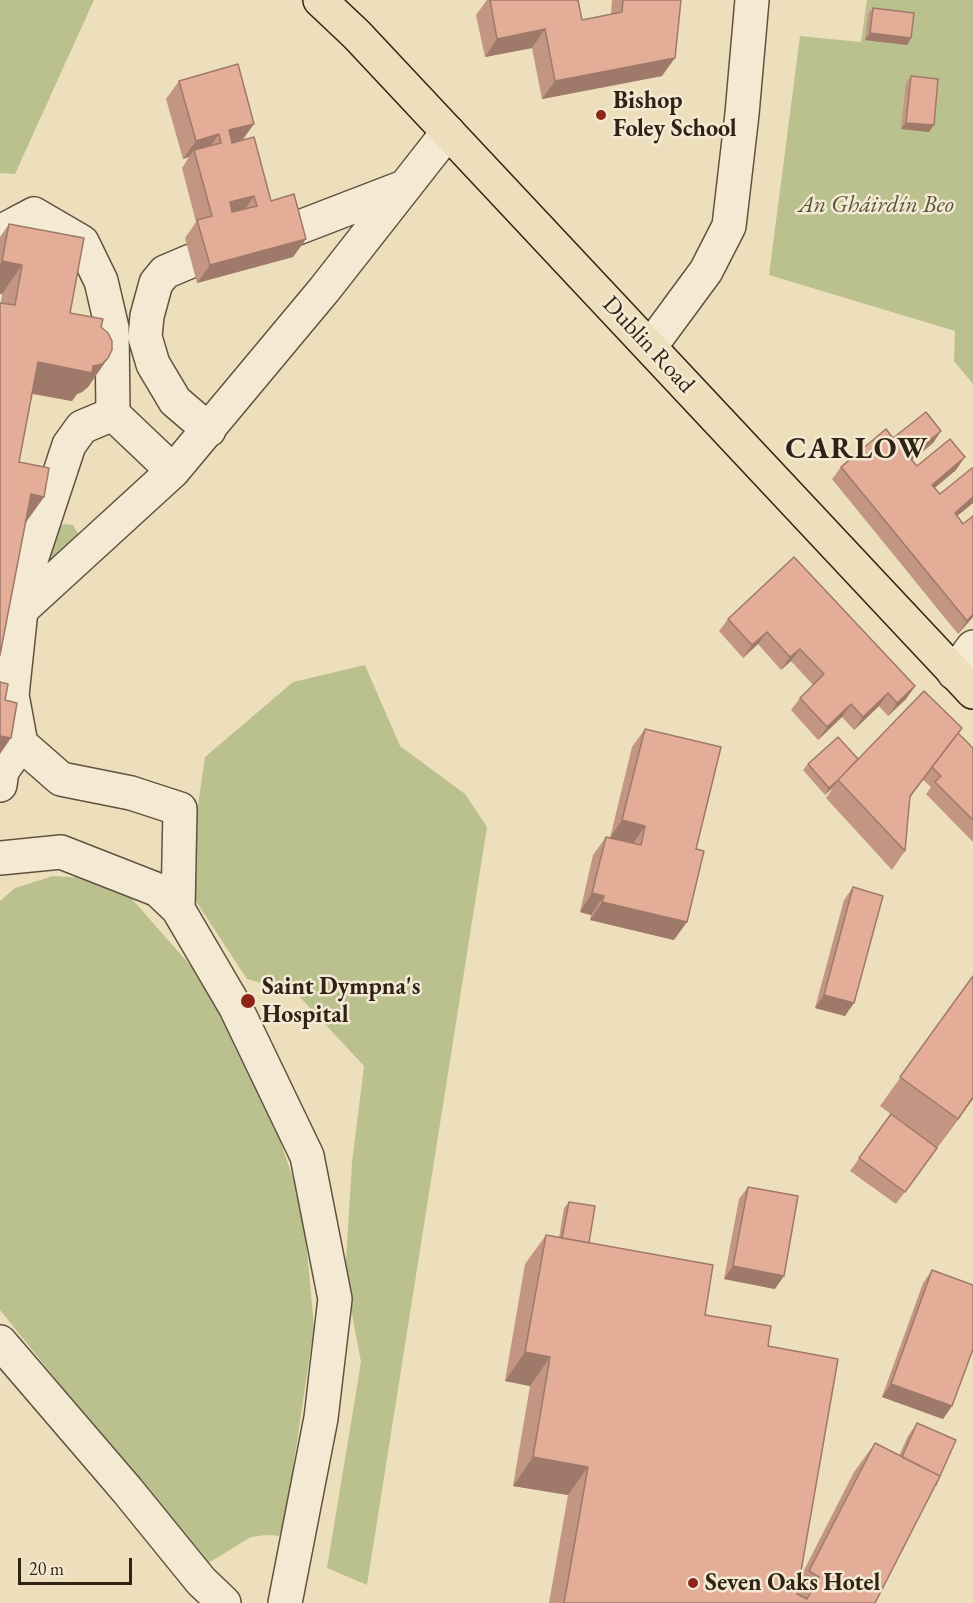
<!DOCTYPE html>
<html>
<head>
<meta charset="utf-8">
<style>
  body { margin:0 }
  #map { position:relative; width:973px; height:1603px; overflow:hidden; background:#eedfbc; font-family:"EB Garamond",serif }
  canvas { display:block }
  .scale { position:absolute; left:18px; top:1558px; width:114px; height:27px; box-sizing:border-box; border:3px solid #302315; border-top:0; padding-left:8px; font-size:18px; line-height:21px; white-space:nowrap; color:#302315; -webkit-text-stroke:4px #f4ead3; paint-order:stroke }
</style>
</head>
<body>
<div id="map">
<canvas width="973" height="1603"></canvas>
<div class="scale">20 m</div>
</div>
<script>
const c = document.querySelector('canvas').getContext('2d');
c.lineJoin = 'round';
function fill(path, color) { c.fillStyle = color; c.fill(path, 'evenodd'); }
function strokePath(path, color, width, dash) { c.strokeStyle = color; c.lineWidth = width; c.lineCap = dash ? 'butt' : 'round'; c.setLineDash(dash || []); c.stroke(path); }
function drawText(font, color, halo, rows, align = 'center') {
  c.font = font + ' "EB Garamond",serif'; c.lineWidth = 5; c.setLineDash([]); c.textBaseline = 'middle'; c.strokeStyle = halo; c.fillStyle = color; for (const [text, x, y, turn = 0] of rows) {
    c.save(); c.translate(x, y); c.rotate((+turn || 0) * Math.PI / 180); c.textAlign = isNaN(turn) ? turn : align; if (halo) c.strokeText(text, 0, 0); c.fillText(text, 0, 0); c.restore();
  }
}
fill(new Path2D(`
  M0,0H94L15,174L0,173Z
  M867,0H973V384L954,361L955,331L769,275L800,36L861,42Z
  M65,524L73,525L79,535L43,579L56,527Z
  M365,665L400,746L465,794L487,827L367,1585L327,1568L361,1362L345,1277L352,1162L364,1066L296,993L247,979L195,900L194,833L205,757L293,682Z
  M53,876L88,878L131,898L205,982L268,1106L303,1207L314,1327L283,1536L266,1535L251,1537L205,1565L0,1310V901L15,888Z`), '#bac18f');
const minor = new Path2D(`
  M0,232L34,214L82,242L101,281L112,328L113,414L173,471
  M287,232L404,187
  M191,261L165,272L156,283L147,316L145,337L153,364L175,401L209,430
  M650,347L706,271L729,226L742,114L752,0
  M113,414L82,427L69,445L32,557L21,610L12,695L21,744L61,779L131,793L180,809L178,909L236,1008L307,1156L335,1299L321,1418L285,1603
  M21,610L173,471L324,290L448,132
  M954,673L973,647
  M0,785L2,771L21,744
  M0,858L61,852L158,890L178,909
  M0,1342L127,1490L201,1581L224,1603`);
const major = new Path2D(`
  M320,0L357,35L973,692`);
strokePath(minor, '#60523f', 36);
strokePath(major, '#302315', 36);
strokePath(minor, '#f4ead3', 33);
strokePath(major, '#eedfbc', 33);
fill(new Path2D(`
  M487,0H578L582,20L611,15L612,0H681L662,76L542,99L532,48L485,57L476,15Z
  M873,8L911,38L907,45L865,40L868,14Z
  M911,76L929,132L901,129L906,83Z
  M179,81L243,140L271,201L306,239L293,257L197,283L185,238L196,222L182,168L189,157L183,159L166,99Z
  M9,224L70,313L101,327L108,358L88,387L82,392L77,394L72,401L32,394L19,462L44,497L25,523L1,303L2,294H0V237Z
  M941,431L933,443L912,460L917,466L956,470L934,488L940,494L973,469V503L957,516L973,617L958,634L832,479L841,467L893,438Z
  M794,557L915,686L906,699L888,716L879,706L854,730L842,717L818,740L791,710L800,698L813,685L791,661L781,670L758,644L743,658L719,631L728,619Z
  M645,729L674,940L590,920L591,915L580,912L593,855L606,837L610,838L632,747Z
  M958,733L973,748V842L926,794L931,787L923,780L925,777L910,798L905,851L892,870L826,798L834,786L825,795L803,770L808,764L858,759Z
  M853,887L845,1016L815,1008L844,900Z
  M973,976V1099L937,1148L880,1106Z
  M891,1114L937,1148L896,1204L850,1171Z
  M748,1187L775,1289L724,1279L739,1199Z
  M569,1202L589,1243L705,1315L768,1346L800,1578L854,1472L875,1443L899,1456L908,1436L917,1423L936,1485L875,1603H549L568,1495L513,1486L530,1386L505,1381L525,1264L546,1235L559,1238L564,1208Z
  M932,1270L952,1406L943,1419L882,1397L923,1283Z`), '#c39583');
fill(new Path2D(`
  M545,29L532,48L485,57L497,39Z
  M870,33L911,38L907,45L865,40Z
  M675,58L662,76L542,99L555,81Z
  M906,123L934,125L929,132L901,129Z
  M254,124L241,142L217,148L229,130Z
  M219,134L206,152L194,150L189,157L183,159L196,141Z
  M254,196L241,215L217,221L230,202Z
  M306,239L293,257L197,283L210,265Z
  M2,261L22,265L2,294H0V264Z
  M108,358L88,387L82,392L77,394L72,401L18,391L38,362L93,366Z
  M941,431L933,443L900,470L909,457Z
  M965,457L956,470L923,498L932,485Z
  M31,494L44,497L24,525Z
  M973,497V503L946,525L955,513Z
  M973,614V617L958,634L967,621Z
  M767,632L758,644L743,658L752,645Z
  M800,649L791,661L781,670L790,657Z
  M915,686L906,699L888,716L897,703Z
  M888,693L879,706L854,730L863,717Z
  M851,704L842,717L818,740L827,727Z
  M962,728L925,777L897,814L910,796Z
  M0,736L11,738L0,754Z
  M859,761L838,780L834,786L825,795L829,788Z
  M622,820L645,826L633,844L609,839Z
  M592,893L604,896L591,915L580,912Z
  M602,902L687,922L674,940L590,920Z
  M824,995L854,1003L845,1016L815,1008Z
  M973,1097V1099L937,1148Z
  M733,1266L784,1276L775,1289L724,1279Z
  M525,1352L550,1357L530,1386L505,1381Z
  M891,1384L952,1406L943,1419L882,1397Z
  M533,1457L588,1467L568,1495L513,1486Z`), '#9f796a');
const building = new Path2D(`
  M490,0H578L582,20L622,12L623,0H681L675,58L555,81L545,29L497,39Z
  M873,8L914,13L911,38L870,33Z
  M238,64L254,124L229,130L232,143L254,137L271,201L294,194L306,239L210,265L197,220L212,216L194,150L221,143L219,134L196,141L179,81ZM254,196L257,206L232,212L230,202Z
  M911,76L938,79L934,125L906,123Z
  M9,224L84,238L70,313L103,319L101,327L108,333L112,341V350L108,358L102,364L93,366L92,373L38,362L19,462L49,468L44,497L31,494L0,655V303L15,305L22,265L2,261Z
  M926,412L941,431L909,457L917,466L950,439L965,457L932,485L940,494L972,468L973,469V497L955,513L963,524L973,516V614L967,621L841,467L886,429L893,438Z
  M794,557L915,686L897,703L888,693L863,717L851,704L827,727L800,698L824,674L800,649L790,657L767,632L752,645L728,619Z
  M0,682L8,684L5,700L17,703L11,738L0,736Z
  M924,691L962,728L910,796L905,851L838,780Z
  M645,729L721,747L696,849L704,851L687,922L602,902L604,896L592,893L606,837L641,845L645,826L622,820Z
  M958,733L973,748V820L935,782L941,776L932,767Z
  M838,737L858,759L839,779L829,788L808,764Z
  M853,887L883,896L854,1003L824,995Z
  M973,976V1097L958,1119L900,1077Z
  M891,1114L937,1148L905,1192L859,1158Z
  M748,1187L798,1196L784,1276L733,1266Z
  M569,1202L595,1206L589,1243L562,1238Z
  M546,1235L713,1265L705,1315L771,1326L768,1346L838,1359L797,1594L807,1599L819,1577L809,1571L875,1443L940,1476L875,1603H564L588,1467L533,1457L550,1357L525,1352Z
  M932,1270L973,1285V1349L952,1406L891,1384Z
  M917,1423L956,1440L936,1485L940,1476L902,1457Z`);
fill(building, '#e3ad98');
strokePath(building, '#9f796a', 1.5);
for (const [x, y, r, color] of [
  [601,115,6,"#8f2418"],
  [248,1001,8,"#8f2418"],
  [693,1583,6,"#8f2418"]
]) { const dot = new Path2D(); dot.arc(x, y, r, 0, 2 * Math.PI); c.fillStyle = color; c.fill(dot); strokePath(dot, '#f4ead3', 2); }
drawText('bold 24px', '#302315', '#f4ead3', [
  ["Bishop",613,101],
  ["Foley School",613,129],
  ["Saint Dympna's",262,987],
  ["Hospital",262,1015],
  ["Seven Oaks Hotel",705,1583]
], 'left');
drawText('italic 24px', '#59523a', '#f4ead3', [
  ["An Gháirdín Beo",876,205]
]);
drawText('24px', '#302315', '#f4ead3', [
  ["Dublin Road",648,345,47]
]);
c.letterSpacing = '1.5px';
drawText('bold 30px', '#302315', '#f4ead3', [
  ["CARLOW",857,450]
]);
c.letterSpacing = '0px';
</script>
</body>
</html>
